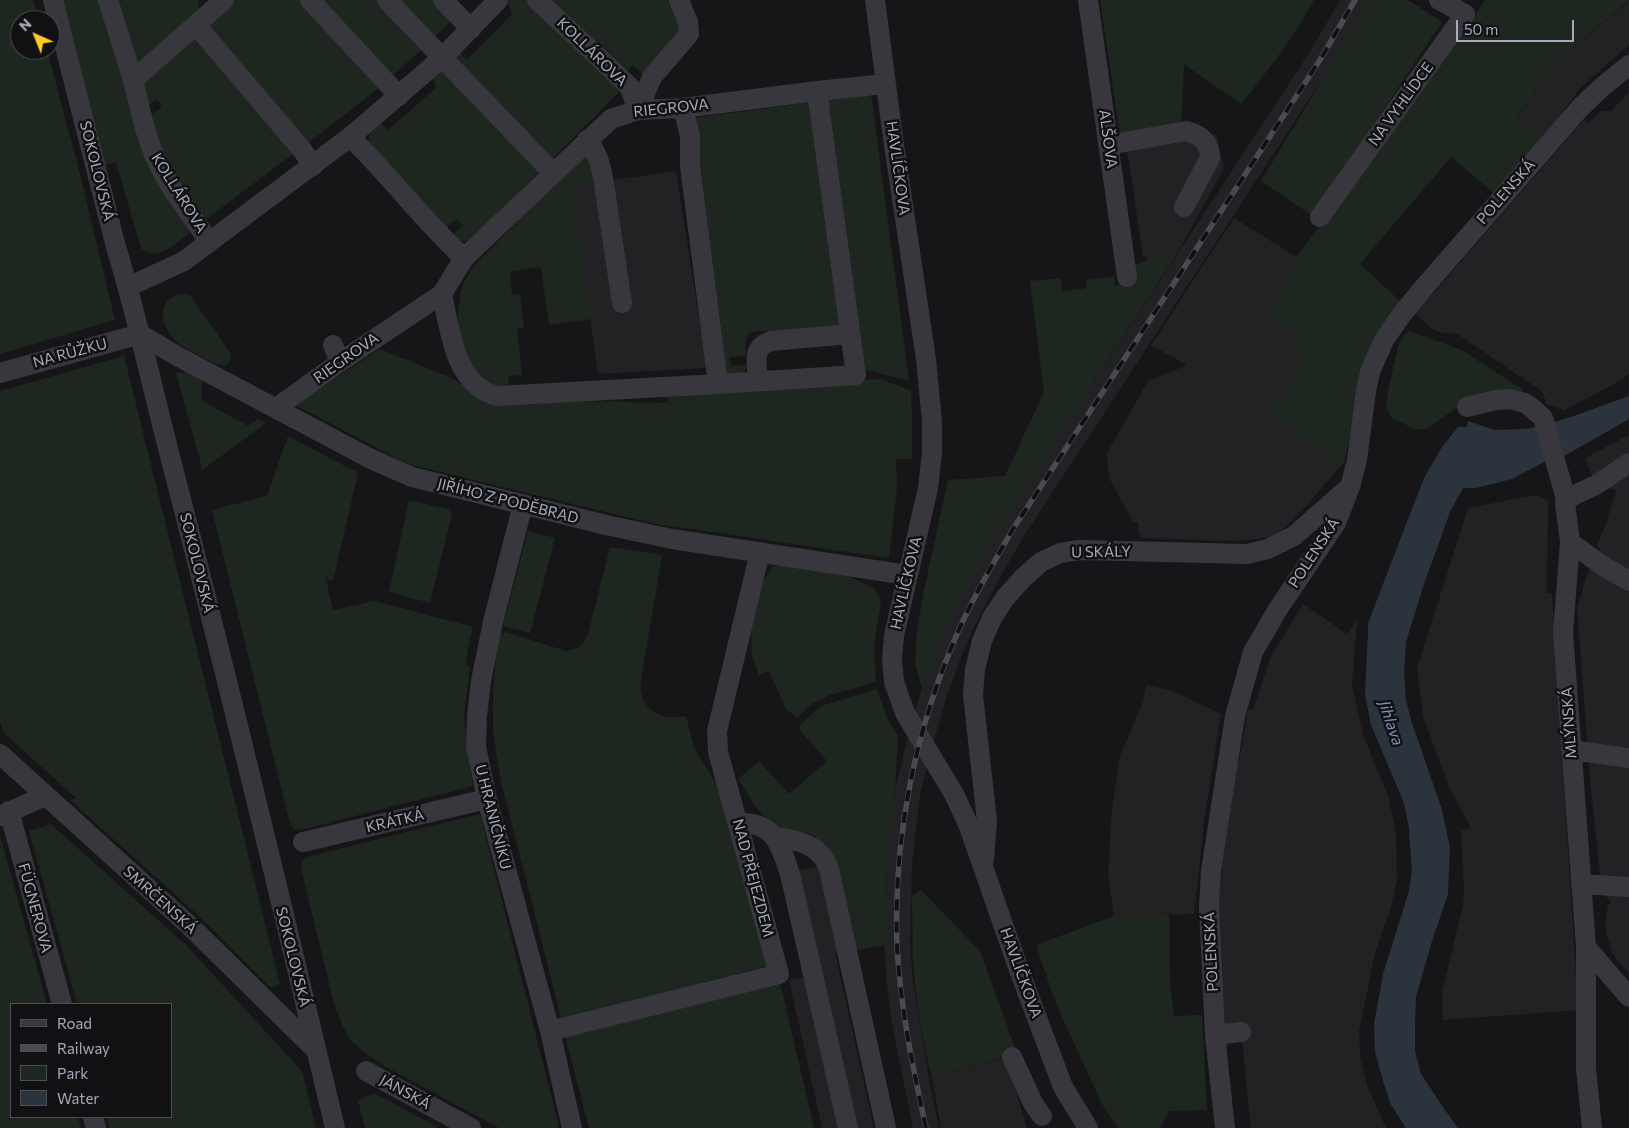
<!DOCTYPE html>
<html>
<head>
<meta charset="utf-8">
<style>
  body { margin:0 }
  #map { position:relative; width:1629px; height:1128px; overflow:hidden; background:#161618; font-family:Commissioner,sans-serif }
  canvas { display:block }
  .legend { position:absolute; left:10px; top:1003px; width:162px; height:115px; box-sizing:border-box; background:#111113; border:1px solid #4d4f55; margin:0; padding:6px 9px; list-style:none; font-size:15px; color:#a7abb9 }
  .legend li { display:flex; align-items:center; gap:10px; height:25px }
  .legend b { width:25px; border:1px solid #4d4f55 }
  .north { position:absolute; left:10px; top:10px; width:50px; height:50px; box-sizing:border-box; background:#111113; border:1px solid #4d4f55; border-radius:50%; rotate:316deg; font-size:14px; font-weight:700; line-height:20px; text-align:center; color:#a7abb9 }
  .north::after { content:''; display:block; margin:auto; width:18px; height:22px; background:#ffcb27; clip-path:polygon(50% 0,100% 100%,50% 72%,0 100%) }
  .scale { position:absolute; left:1456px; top:20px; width:118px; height:22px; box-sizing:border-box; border:2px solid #a7abb9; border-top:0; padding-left:6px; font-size:15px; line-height:18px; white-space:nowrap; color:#a7abb9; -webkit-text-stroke:4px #111113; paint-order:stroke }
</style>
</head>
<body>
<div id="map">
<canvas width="1629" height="1128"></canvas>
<ul class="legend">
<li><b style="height:6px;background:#37373d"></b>Road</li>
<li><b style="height:6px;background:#494b53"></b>Railway</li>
<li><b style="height:14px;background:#1d271f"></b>Park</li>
<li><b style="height:14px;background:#2b333d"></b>Water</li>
</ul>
<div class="north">N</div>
<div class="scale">50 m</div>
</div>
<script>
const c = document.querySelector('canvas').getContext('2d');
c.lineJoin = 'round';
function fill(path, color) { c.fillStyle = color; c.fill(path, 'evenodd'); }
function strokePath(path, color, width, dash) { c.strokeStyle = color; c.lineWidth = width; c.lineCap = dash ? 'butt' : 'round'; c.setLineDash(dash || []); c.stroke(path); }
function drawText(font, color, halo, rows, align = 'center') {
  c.font = font + ' Commissioner,sans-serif'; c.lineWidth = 5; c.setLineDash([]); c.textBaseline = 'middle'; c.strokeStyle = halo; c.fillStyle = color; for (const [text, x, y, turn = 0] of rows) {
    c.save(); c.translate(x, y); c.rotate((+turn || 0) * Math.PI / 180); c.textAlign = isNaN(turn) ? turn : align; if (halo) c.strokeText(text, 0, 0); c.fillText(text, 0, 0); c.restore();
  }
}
fill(new Path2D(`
  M1340,0H1369L1357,24L1331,66L1024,536L999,579L973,629L960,660L947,696L930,754L920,795L912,864L910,944L913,983L929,1079L939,1128H913L892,1024L887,985L884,945L886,862L895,791L905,748L922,688L936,650L950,618L976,567L1002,522L1309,53Z
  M1629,1V45L1581,87L1544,138L1516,120L1550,67Z
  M1629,92V374L1612,385L1563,411L1560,408L1547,405L1543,393L1539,389L1454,332L1452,334L1435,331L1415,314L1584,120L1588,123L1601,111H1611Z
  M1216,134L1224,168L1178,252L1143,257L1127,148Z
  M676,171L707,368L598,374L572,186Z
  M1234,218L1296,257L1294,274L1270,313L1295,329L1301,365L1270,414L1289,427L1339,467L1310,502L1276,537L1233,541L1142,538L1138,531V522H1133L1109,478L1107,453L1148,381L1187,365L1151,345Z
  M1629,435V574L1608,562L1597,545L1606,524L1616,490L1595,483L1585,458Z
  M1536,495L1548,500L1547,593H1552L1578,1010L1443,1020L1442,992L1463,905L1464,891L1461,830L1471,828L1449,787L1423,716L1417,668L1468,508Z
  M1590,565L1629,586V973L1617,960L1612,952L1606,932L1605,921L1608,906L1611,901L1602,893L1590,780L1577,608Z
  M1303,604L1347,634L1357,620L1352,684L1363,735L1388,796L1396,831L1397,880L1391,907L1375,953L1359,1031L1360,1057L1367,1085L1386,1128H1251L1242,1040H1234L1229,1044L1226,1051L1218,920L1222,867L1236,770L1242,747L1248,709L1253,710L1271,656Z
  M1146,685L1173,691L1221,714L1204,822L1194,914L1114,916L1108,873L1112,809L1120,756L1143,702Z
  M816,867L874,1128H822L789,980L805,977L785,874Z
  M1006,1057L1027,1128H941L932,1078Z`), '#222225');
fill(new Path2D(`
  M0,0H33L39,20H20V50H47L77,162L115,320L0,354Z
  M59,0H104L190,232C177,242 157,264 141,248L116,162L105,165Z
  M112,0H199L198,10L136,64Z
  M232,0H305L385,83L303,147L208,25Z
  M316,0H379L424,47L390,78Z
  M395,0H437L455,18L432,39Z
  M508,0H532L624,87L548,163L469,82L455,55L458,52L467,60L512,14L507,1Z
  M543,0H676L684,26L644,75L633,65L623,76Z
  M1100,0H1314C1294,37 1268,71 1241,104L1184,64L1181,128L1120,135Z
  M1367,0H1408L1442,22L1313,216L1261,181L1356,24Z
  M1485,0H1629L1550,67L1516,119L1544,138L1495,194L1451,157L1360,264L1400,301L1384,325L1351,433L1344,463L1339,467L1289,427L1270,414L1301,365L1295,329L1270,313L1294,274L1296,257L1361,174L1433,76Z
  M196,37L297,151L208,218L203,216L168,168L148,113L151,112L153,114L162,107L157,99L147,106L143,94L144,82Z
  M441,69L542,169L474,238C465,243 458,243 450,236L463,226L457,219L444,229L368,143C369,133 373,127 380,122L388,130L436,88L433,76Z
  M867,94L871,96L872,101L909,381L861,368L824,100Z
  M812,102L840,325L836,327L752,332C743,337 746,347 746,356L730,357L731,366L747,365L746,370L740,375L725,373L687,119Z
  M597,154L604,182L572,186L591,319L549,325L541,267L510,272L512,295L520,294L524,328L517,329L522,375L508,376L510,389L489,385L467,362L458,329V312L462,286L472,268L583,155Z
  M1178,252L1002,522C970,576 944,629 922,688L915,663L917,631L924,590L948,480L1005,476L1044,392L1030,281L1061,278L1062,292L1087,288L1086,280L1114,276L1115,286L1133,280L1132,265L1147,261V256Z
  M181,294L190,295L231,354V360L227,365C217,367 210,361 201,356C192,352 182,347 175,340C160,325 156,300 181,294Z
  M1408,331L1460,349L1525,391L1484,395L1468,400L1426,429H1415L1392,418L1386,407L1388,391L1399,342Z
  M380,349L452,378L471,391L582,401L668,403L666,393L880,379L911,390L912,419V459H896L897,487L889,558L651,523L416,466L400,460L295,405Z
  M124,356L280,984L271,988L199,916L70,800L76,798L4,733L0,721V391Z
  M185,372L202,379L201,400L248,426L258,419L266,423L201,471V464L176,373Z
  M288,436L358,473L333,581L328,580L325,574L333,610L375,601L473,627L468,649L466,666H470L464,716L467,750L473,786L300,830L294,829L290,824L212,510L267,496Z
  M409,500L448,509L452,514L430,603L389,592Z
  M528,531L555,538L530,633L503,626Z
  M610,547L662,555L641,680C637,708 660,722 686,716L694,748L723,795L767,966L561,1018L501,781L493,733V692L496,656L500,634L506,632L566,651C577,650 584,645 588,634Z
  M783,561L847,575L875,589L881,602L874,645L876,682L827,696L810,705L797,718L786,709L769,671L759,675L752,655L751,625L763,582L772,568Z
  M877,689L887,718L898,736L895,791L886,862L884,945L835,954L816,867L835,861C828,846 817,835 801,831C795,829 787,832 782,829C761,820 750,797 738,779L759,761L789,794L827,761L799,729L800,725L821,706Z
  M480,814L559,1127L557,1128H499L386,1067L367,1054L350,1040L342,1024L334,1004L301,868L302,861L307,857Z
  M51,824L187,946L302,1071L316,1128H110L107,1117H171V1004H77L29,831Z
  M0,835L47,1004H11V1117H78L81,1128H0Z
  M921,890L980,951L1017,1053L932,1078L922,1034L918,1008L913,964L912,896Z
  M1169,915L1170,983L1174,1016L1202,1015L1207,1110L1169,1111L1160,1128H1118L1102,1104L1056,1004L1036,945L1114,916Z
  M780,982L814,1128H589L565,1036Z
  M374,1093L439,1128H365L358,1100Z`), '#1d271f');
fill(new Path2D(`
  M1629,396V419L1566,455L1548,460L1512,479L1476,488H1463L1450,512L1423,587L1406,642L1404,672L1406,700L1411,720L1442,810L1450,848L1448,894L1432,941L1416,997L1415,1024V1051L1421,1074L1445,1110L1458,1128H1406L1390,1103L1383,1081L1375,1052L1374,1024L1383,974L1409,891L1412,870L1410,847L1409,828L1404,803L1371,725L1365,695L1368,633V624L1378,597L1424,478L1442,447L1458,427H1467L1468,421L1495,430L1526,429L1548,424L1568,418Z`), '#2b333d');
strokePath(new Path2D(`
  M53,0L116,247C138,319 153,392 172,464C229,684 282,906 335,1128
  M108,0L133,80
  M310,0L399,96
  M387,0L553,173
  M443,0L471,29
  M537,0L629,86L638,110
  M875,0L893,138L926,359L932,421V453L928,488L894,636L892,659L894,682L905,713L954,794L968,824L1019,970L1063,1087L1088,1128
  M1088,0L1127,277
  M196,25L303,151L313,166
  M683,108L690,136V166L718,384
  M638,110L652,77L689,34L688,22L679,0
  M350,137C390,175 423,221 464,258
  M587,140C597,152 600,162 603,177L622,303
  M1108,145L1186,131C1201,135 1210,143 1210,158L1184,207
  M1320,217L1465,14L1439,0
  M209,242C192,215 170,190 157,161C145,136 140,107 133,80L224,0
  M128,287L184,261L350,137L442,58L498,0
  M442,294C450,329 454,385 497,396L718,384L856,375L817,91
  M333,345L340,362
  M0,373L140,334L177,356L369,458L412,477L606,525L672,539L907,575
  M758,381C757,364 751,347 771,341L850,334
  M1467,407L1496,400L1510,399L1525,403L1532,408L1543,418L1566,499L1565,503L1570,542L1563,632L1586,947V1068L1592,1128
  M276,408L340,362L442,294L464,258L611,119L638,110L683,108L817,91L885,84
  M1566,499L1596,485L1629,463
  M523,504L493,622L481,681L477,716L476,747L487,799L550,1031L572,1128
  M1570,542L1603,566L1629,581
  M1571,750L1629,758
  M0,754L192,928L316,1050
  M9,811L62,1004
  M0,816L45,796
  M739,823C775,822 780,845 790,874L848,1128
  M774,837C791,839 810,842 821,855C825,859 827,864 829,869L886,1128
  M303,842L487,799
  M984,859L987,821L973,695L975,669L982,641L992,618L1005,598L1023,578L1041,562L1060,553L1079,550L1247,554L1268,549L1294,536L1346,490
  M1581,884L1629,887
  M1586,947L1629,997
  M550,1031L779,974L718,752L717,731L760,552
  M1215,1035L1241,1032
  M1012,1057L1033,1103L1042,1116
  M366,1071L471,1128
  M93,1117L96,1128
  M1225,1128L1215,1035L1209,907L1211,871L1235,716L1253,652L1278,609L1336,523L1350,487L1357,460L1366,391L1370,372L1384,340L1402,314L1426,285L1580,108L1602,87L1629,65`), '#37373d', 20);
const rail = new Path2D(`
  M926,1128C913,1068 900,1007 897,945C893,835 916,725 961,625C976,592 995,560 1013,529L1320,60L1355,0`);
strokePath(rail, '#494b53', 5.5);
strokePath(rail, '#111113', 4, [11]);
drawText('15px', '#a7abb9', '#111113', [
  ["KOLLÁROVA",592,52,44],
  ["NA VYHLÍDCE",1401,104,-54],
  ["RIEGROVA",671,108,-6],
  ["ALŠOVA",1108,139,82],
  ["HAVLÍČKOVA",898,168,82],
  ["SOKOLOVSKÁ",97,171,76],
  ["POLENSKÁ",1506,192,-49],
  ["KOLLÁROVA",179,193,58],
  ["NA RŮŽKU",70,353,-15],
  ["RIEGROVA",346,358,-35],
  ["JIŘÍHO Z PODĚBRAD",508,501,14],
  ["U SKÁLY",1101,552,-1],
  ["POLENSKÁ",1314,553,-57],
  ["SOKOLOVSKÁ",197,563,76],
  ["HAVLÍČKOVA",906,583,-77],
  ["MLÝNSKÁ",1569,723,-94],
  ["U HRANIČNÍKU",493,817,76],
  ["KRÁTKÁ",395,821,-13],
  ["NAD PŘEJEZDEM",753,878,75],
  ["SMRČENSKÁ",160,900,42],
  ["FÜGNEROVA",35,908,75],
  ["POLENSKÁ",1211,952,-93],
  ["SOKOLOVSKÁ",293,957,76],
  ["HAVLÍČKOVA",1021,973,70],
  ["JÁNSKÁ",405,1092,29]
]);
drawText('italic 16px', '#7b95b7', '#111113', [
  ["Jihlava",1391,723,71]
]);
</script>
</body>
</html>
